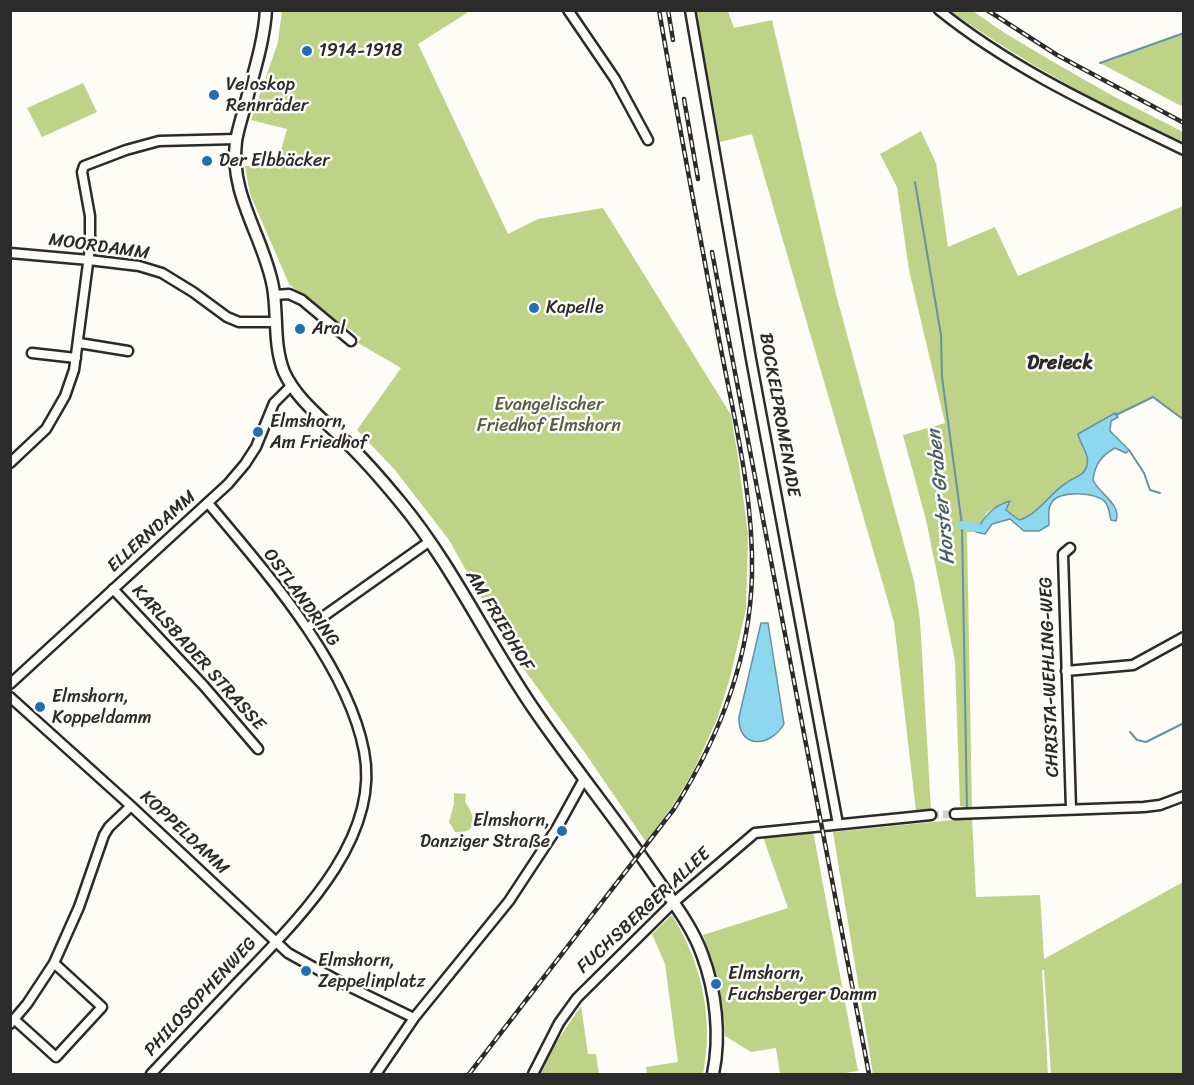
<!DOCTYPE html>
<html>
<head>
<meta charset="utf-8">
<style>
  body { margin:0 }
  #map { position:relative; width:1194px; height:1085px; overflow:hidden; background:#fdfcf7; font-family:Sriracha,sans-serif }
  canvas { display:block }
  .frame { position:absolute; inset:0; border:12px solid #2b2b2b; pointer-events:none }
</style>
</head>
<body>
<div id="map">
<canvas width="1194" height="1085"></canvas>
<div class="frame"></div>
</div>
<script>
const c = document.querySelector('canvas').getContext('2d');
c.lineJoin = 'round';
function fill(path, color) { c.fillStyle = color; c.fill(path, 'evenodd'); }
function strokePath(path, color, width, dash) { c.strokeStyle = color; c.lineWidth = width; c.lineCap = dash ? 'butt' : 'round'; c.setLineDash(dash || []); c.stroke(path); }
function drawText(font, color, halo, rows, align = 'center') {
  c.font = font + ' Sriracha,sans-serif'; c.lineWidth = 5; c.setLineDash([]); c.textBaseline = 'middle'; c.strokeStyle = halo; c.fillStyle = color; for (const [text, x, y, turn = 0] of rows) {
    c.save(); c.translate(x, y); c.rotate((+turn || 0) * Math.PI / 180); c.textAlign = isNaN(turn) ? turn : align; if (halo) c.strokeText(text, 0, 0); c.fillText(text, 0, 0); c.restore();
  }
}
fill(new Path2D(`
  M282,11H470L418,44L508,234L538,219L603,208L731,415L738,457L748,535L746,609L730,678L717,719L693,772L672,807L646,842L585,753L515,657L449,540L395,470L357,430L401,368L358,343L361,338L350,329H342L289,284L250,194L245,166L276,168L287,129L251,120L278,42Z
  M696,11H728L734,28L772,20L836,294L914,581L920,620L931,810L916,811L894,622L752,134L720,142Z
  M950,11H973L1003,32L1055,63L1113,96L1183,132V144C1102,105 1024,63 950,11Z
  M1183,33V107L1100,63Z
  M83,83L97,112L42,137L27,108Z
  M921,131L936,163L948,247L995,227L1018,276L1183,206V420L1153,397L1116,415L1115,413L1078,434C1080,443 1089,456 1087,465C1085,476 1074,477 1066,483C1050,494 1039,515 1019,520L1005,510L996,507L987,512L976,532H967L972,809L960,806L955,661L926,520L903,435L945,423L909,270L897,187L880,154Z
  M454,793L466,794L465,802C476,816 478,835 455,832L449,822L454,804Z
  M972,818L976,897L1040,895L1044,959L1183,882V1074H1051L1044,970H1042L1048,1074H873L833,832Z
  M813,831L858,1071L839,1074H780L776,1048L751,1052L725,1036C724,1000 716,969 703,935L788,908L762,834Z
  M672,915C702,964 714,1018 703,1074H647L646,1067L678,1062L665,964L652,934Z
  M581,1006L588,1054H596L599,1074H540L549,1053Z`), '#bfd388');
const water = new Path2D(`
  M1115,413L1118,417L1111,421L1110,431L1129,450L1126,453L1115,448C1101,456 1095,464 1093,480C1099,494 1122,504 1116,521L1111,520C1109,514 1110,508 1105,502C1097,492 1060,490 1052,502C1047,509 1049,517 1049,525L1039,531H1024L1010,519L992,524L985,534L976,532C984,517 992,506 1010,501L1006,510L1019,520C1038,515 1050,493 1066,483C1074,477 1085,476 1087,465C1090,455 1080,444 1078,434Z
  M761,623H768L784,724C771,747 738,750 739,717Z`);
fill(water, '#8dd7ef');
strokePath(water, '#6692a1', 1.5);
strokePath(new Path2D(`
  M1100,63L1184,33
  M915,182L941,335L942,377L962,525L967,811
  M1116,415L1153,397L1184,420
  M1129,450L1144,473L1150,490L1160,493
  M1130,732L1137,740L1146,742L1184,723`), '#6692a1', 2);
strokePath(new Path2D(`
  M962,525L978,528`), '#8dd7ef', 8);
strokePath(new Path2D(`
  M931,815L955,814`), '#d3d2ce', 8, [8, 4]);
const minor = new Path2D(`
  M568,10L615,79L648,140
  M690,10L751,359L838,824
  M939,10C1012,69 1100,109 1184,150
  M10,253L89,260L139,266L162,273L193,292L227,317L239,322H276
  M274,295L289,294L302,300L351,341
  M79,343L128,351
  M32,353L76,358
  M10,463L46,429L65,396L74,370L90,248V216L82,172L84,166L126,150L159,141L236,139
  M1070,548L1063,554L1071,809
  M113,589L204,686L258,749
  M307,628L430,541
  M1066,671L1133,665L1184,637
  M10,684L228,484L245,464L256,447L274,403L291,386
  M10,697L131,806L288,953L342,983L414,1018
  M955,814L1144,807L1160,805L1184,796
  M15,1020L56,1057L102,1007L54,963
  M10,1024L27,1004L54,963L79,907L104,835L109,827L131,806
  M151,1074C180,1043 209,1013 238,982C294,923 382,841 364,751C347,663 265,571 208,503
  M376,1074L414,1018L509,901L557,828L584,779
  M533,1074L559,1023L577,998L673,903L755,833L931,815`);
const tertiary = new Path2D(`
  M266,10C264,42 253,75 245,106C242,117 238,129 236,141C229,195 264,237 273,287C278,316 273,344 284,372C296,399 323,419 344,440C364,459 383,481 401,503C453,566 487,641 533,708C572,765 616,819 655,876C672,901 692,926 702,954C716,991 721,1036 713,1074`);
strokePath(minor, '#2b2b2b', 13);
strokePath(tertiary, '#2b2b2b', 15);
strokePath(minor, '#fdfcf7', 8);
strokePath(tertiary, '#fdfcf7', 10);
const rail = new Path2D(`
  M668,10L673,40
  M987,10L1057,55L1184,123
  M684,99L698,179
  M712,252L869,1074
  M469,1074L674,809C719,738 750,660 752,575C754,491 731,406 716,323C697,219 677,115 659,10`);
strokePath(rail, '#2b2b2b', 4.5);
strokePath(rail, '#fdfcf7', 2, [7]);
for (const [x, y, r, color] of [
  [307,51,6,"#1f6fb2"],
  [214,95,6,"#1f6fb2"],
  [207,161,6,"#1f6fb2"],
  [534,308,6,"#1f6fb2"],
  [300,329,6,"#1f6fb2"],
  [258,432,6,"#1f6fb2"],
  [40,707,6,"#1f6fb2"],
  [562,831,6,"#1f6fb2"],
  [306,971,6,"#1f6fb2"],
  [716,984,6,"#1f6fb2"]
]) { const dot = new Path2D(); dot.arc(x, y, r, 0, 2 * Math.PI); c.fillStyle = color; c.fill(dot); strokePath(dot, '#fdfcf7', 2); }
drawText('18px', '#2b2b2b', '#fdfcf7', [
  ["1914-1918",319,51],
  ["Veloskop",226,85],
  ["Rennräder",226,106],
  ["Der Elbbäcker",219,161],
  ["Kapelle",546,308],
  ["Aral",312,329],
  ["Elmshorn,",270,422],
  ["Am Friedhof",270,443],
  ["Elmshorn,",52,697],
  ["Koppeldamm",52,718],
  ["Elmshorn,",550,821,"right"],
  ["Danziger Straße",550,842,"right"],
  ["Elmshorn,",318,961],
  ["Zeppelinplatz",318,982],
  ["Elmshorn,",728,974],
  ["Fuchsberger Damm",728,995]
], 'left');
drawText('18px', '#2b2b2b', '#fdfcf7', [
  ["MOORDAMM",99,247,8],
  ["BOCKELPROMENADE",779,415,80],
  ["ELLERNDAMM",152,532,-42],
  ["OSTLANDRING",301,598,54],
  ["AM FRIEDHOF",499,621,59],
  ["KARLSBADER STRASSE",198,658,48],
  ["CHRISTA-WEHLING-WEG",1050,677,-92],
  ["KOPPELDAMM",184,833,43],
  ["FUCHSBERGER ALLEE",644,911,-43],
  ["PHILOSOPHENWEG",201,997,-47]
]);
drawText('18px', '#575d47', '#fdfcf7', [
  ["Evangelischer",549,405],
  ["Friedhof Elmshorn",549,426]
]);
drawText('bold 20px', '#2b2b2b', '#fdfcf7', [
  ["Dreieck",1060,364]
]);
drawText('italic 20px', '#485f66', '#fdfcf7', [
  ["Horster Graben",942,497,-96]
]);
</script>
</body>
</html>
